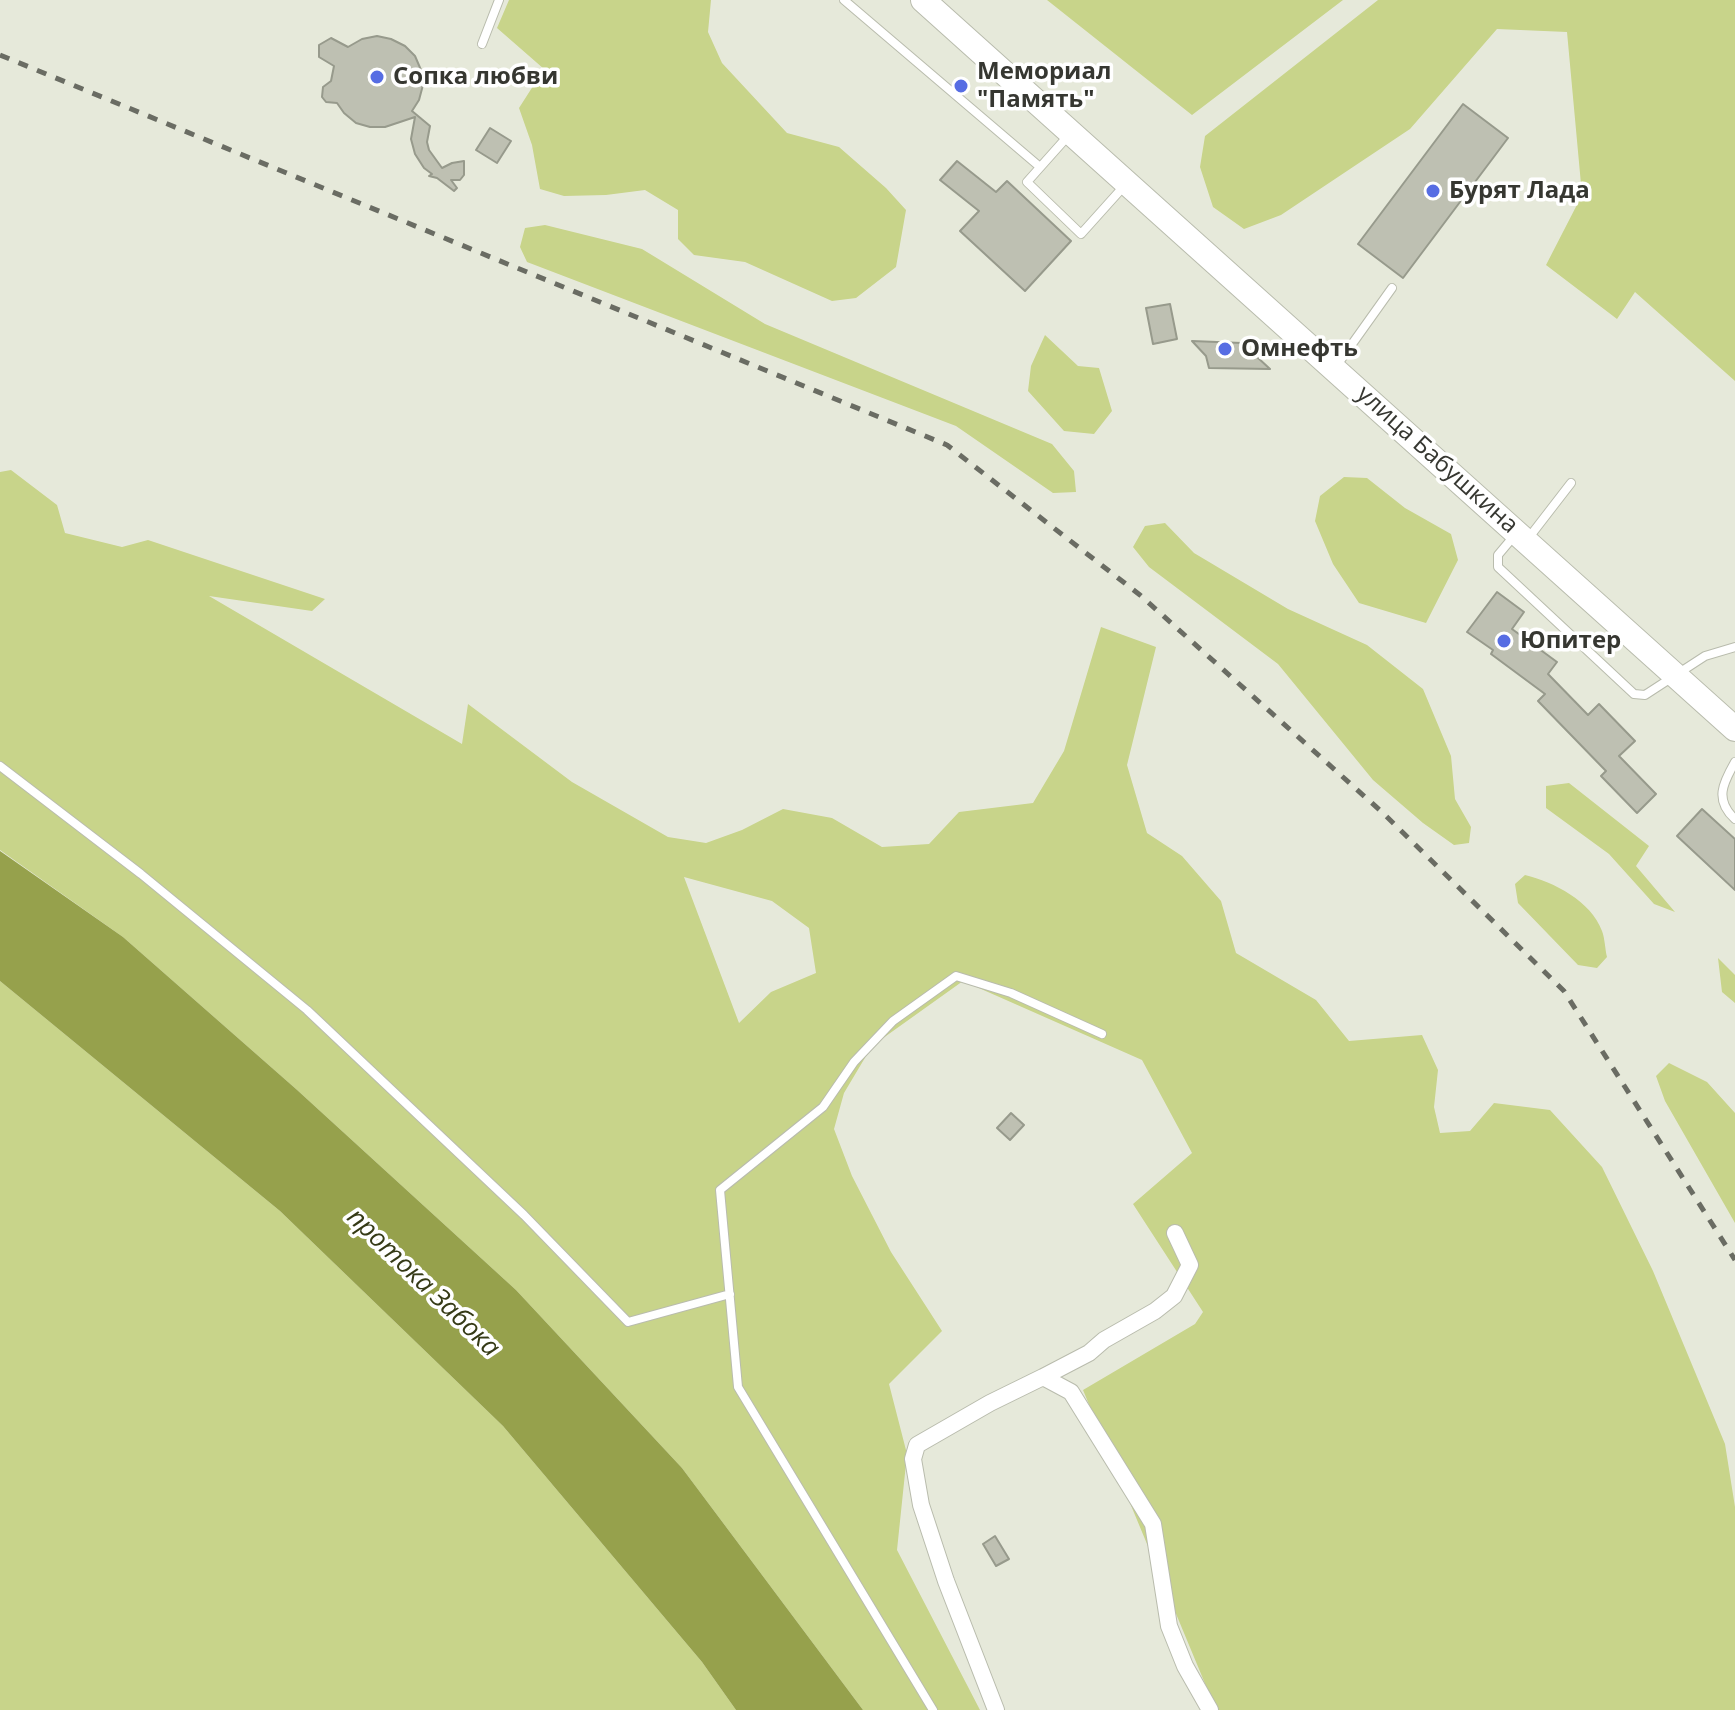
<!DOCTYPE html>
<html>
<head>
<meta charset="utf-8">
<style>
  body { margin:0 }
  canvas { display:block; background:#e6e9da }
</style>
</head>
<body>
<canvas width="1735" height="1710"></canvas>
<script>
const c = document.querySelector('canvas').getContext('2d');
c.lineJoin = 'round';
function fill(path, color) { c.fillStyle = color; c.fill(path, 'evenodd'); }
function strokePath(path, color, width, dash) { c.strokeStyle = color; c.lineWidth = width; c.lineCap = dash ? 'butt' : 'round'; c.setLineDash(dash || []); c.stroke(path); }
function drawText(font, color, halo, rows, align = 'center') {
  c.font = font + ' "Open Sans",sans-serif'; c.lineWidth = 7; c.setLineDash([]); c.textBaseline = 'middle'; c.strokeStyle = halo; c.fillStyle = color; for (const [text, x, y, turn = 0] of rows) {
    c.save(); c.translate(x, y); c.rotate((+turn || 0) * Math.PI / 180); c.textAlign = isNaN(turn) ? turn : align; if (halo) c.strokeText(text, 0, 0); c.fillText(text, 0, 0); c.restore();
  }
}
fill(new Path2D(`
  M509,0H711L708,32L722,63L787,133L839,147L886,188L906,210L896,267L856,298L832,301L745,262L694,255L678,239V210L645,190L606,195L564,196L540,189L532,145L519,108L544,69L497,28Z
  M1047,0H1343L1192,115Z
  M1378,0H1735V381L1635,292L1617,319L1546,265L1582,195L1567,32L1497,29L1410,129L1281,215L1244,229L1213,207L1200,167L1205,136Z
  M545,225L642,249L765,324L1052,444L1074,471L1076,492L1053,493L956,426L527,262L520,247L525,228Z
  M1045,335L1078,366L1099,368L1112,411L1094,434L1064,431L1028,391L1031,366Z
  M11,470L57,505L65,533L122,547L148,540L325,599L312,611L209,596L462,744L468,704L572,782L668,837L706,843L742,830L783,809L832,818L882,847L929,844L959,812L1033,803L1064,751L1101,627L1156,647L1127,765L1147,833L1182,856L1221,901L1236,953L1316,1000L1349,1041L1422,1035L1438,1070L1434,1107L1440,1133L1470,1131L1494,1103L1550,1110L1602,1167L1653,1271L1725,1444L1735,1507V1710H1216L1083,1390L1195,1324L1203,1312L1133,1204L1192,1153L1142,1060L963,981L872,1046L844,1093L834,1129L852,1176L891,1252L942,1331L889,1384L907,1454L897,1550L980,1710H863L682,1468L516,1290L296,1089L123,937L0,850V472ZM684,877L772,901L809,928L816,973L771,992L739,1023Z
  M1344,477L1367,478L1405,508L1451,534L1458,560L1426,623L1359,603L1333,564L1315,521L1320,496Z
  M1165,523L1194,553L1288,609L1367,645L1423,689L1451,756L1455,799L1471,827L1469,843L1454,845L1423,823L1373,780L1278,664L1149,567L1133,547L1145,526Z
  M1569,783L1649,846L1636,866L1675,912L1654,904L1609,854L1546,808V786Z
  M1525,875C1554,882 1591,901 1602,931C1605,939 1605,949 1607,957L1597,968L1578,965L1518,903L1515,884Z
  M1718,958L1735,975V1003L1722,992Z
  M0,981L280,1211L503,1426L702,1662L736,1710H0Z
  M1669,1063L1707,1082L1735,1113V1223L1665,1101L1656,1076Z`), '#c8d48a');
fill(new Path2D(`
  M0,851L123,937L296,1089L516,1290L682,1468L863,1710H736L702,1662L503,1426L280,1211L0,981Z`), '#96a14c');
const building = new Path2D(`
  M377,36L391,39L405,46L415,56L421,70L423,85L419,100L412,111L430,126L427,142L429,150L442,168L452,163L464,161V175L460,180H451L457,188L454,191L437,178L429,176L432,174L424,168L415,154L411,139L415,117L385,127H370L356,123L344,113L337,103L326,102L322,97L323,87L331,81L334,66L319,57V45L331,38L348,47L362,39Z
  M1463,104L1508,138L1403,278L1358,244Z
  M490,128L511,141L497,163L476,150Z
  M957,161L996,192L1007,181L1071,241L1025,291L960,231L979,211L940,180Z
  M1170,304L1177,339L1153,344L1146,308Z
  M1192,341L1242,343L1270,369L1209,368L1206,356Z
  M1497,592L1524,612L1512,629L1557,662L1548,674L1588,715L1599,704L1635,741L1619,756L1656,794L1637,813L1601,776L1606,771L1538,701L1545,694L1491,654L1493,650L1467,632Z
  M1702,809L1735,839V890L1677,836Z
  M1011,1113L1024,1125L1010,1140L997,1128Z
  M995,1536L1009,1559L996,1566L983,1544Z`);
fill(building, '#bec0b2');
strokePath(building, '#979a8c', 2);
const lane = new Path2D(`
  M844,0L1040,167
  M482,44L499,0
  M1068,136L1027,182L1081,234L1125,185
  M1335,368L1392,288
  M1514,536L1498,555V567L1634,694L1645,695L1705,656L1735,647
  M1527,540L1571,483
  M1735,762C1723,783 1714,800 1735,819
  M0,766L141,874L307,1010L524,1215L628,1322L730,1294
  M933,1710L738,1387L720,1190L823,1107L854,1062L893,1021L956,976L1011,993L1102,1034`);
const street = new Path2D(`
  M1043,1377L1089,1353L1104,1340L1155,1311L1174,1296L1190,1265L1175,1233
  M996,1710L946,1581L921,1505L913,1459L917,1445L990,1403L1043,1377L1071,1392L1153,1524L1169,1626L1185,1666L1210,1710`);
const primary = new Path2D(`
  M923,0L1735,729`);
strokePath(lane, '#b9bcad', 10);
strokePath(street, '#b9bcad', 18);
strokePath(primary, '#b9bcad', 26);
strokePath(lane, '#fff', 8);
strokePath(street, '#fff', 16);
strokePath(primary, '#fff', 24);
strokePath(new Path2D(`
  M0,55L947,445L1140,595L1383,813L1564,991L1735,1260`), '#6a6c63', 5, [10, 10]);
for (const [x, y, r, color] of [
  [377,77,8,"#576de3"],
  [961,86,8,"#576de3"],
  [1433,191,8,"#576de3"],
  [1225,349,8,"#576de3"],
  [1504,641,8,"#576de3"]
]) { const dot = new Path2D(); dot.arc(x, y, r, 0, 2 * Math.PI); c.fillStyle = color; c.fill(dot); strokePath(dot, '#fff', 3); }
drawText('bold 24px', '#363731', '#fff', [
  ["Мемориал",977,72],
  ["\"Память\"",977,100],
  ["Сопка любви",393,77],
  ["Бурят Лада",1449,191],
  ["Омнефть",1241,349],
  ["Юпитер",1520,641]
], 'left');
drawText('24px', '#363731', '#fff', [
  ["улица Бабушкина",1437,460,42]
]);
drawText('italic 26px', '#353a16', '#fff', [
  ["протока Забока",423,1283,44]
]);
</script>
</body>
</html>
